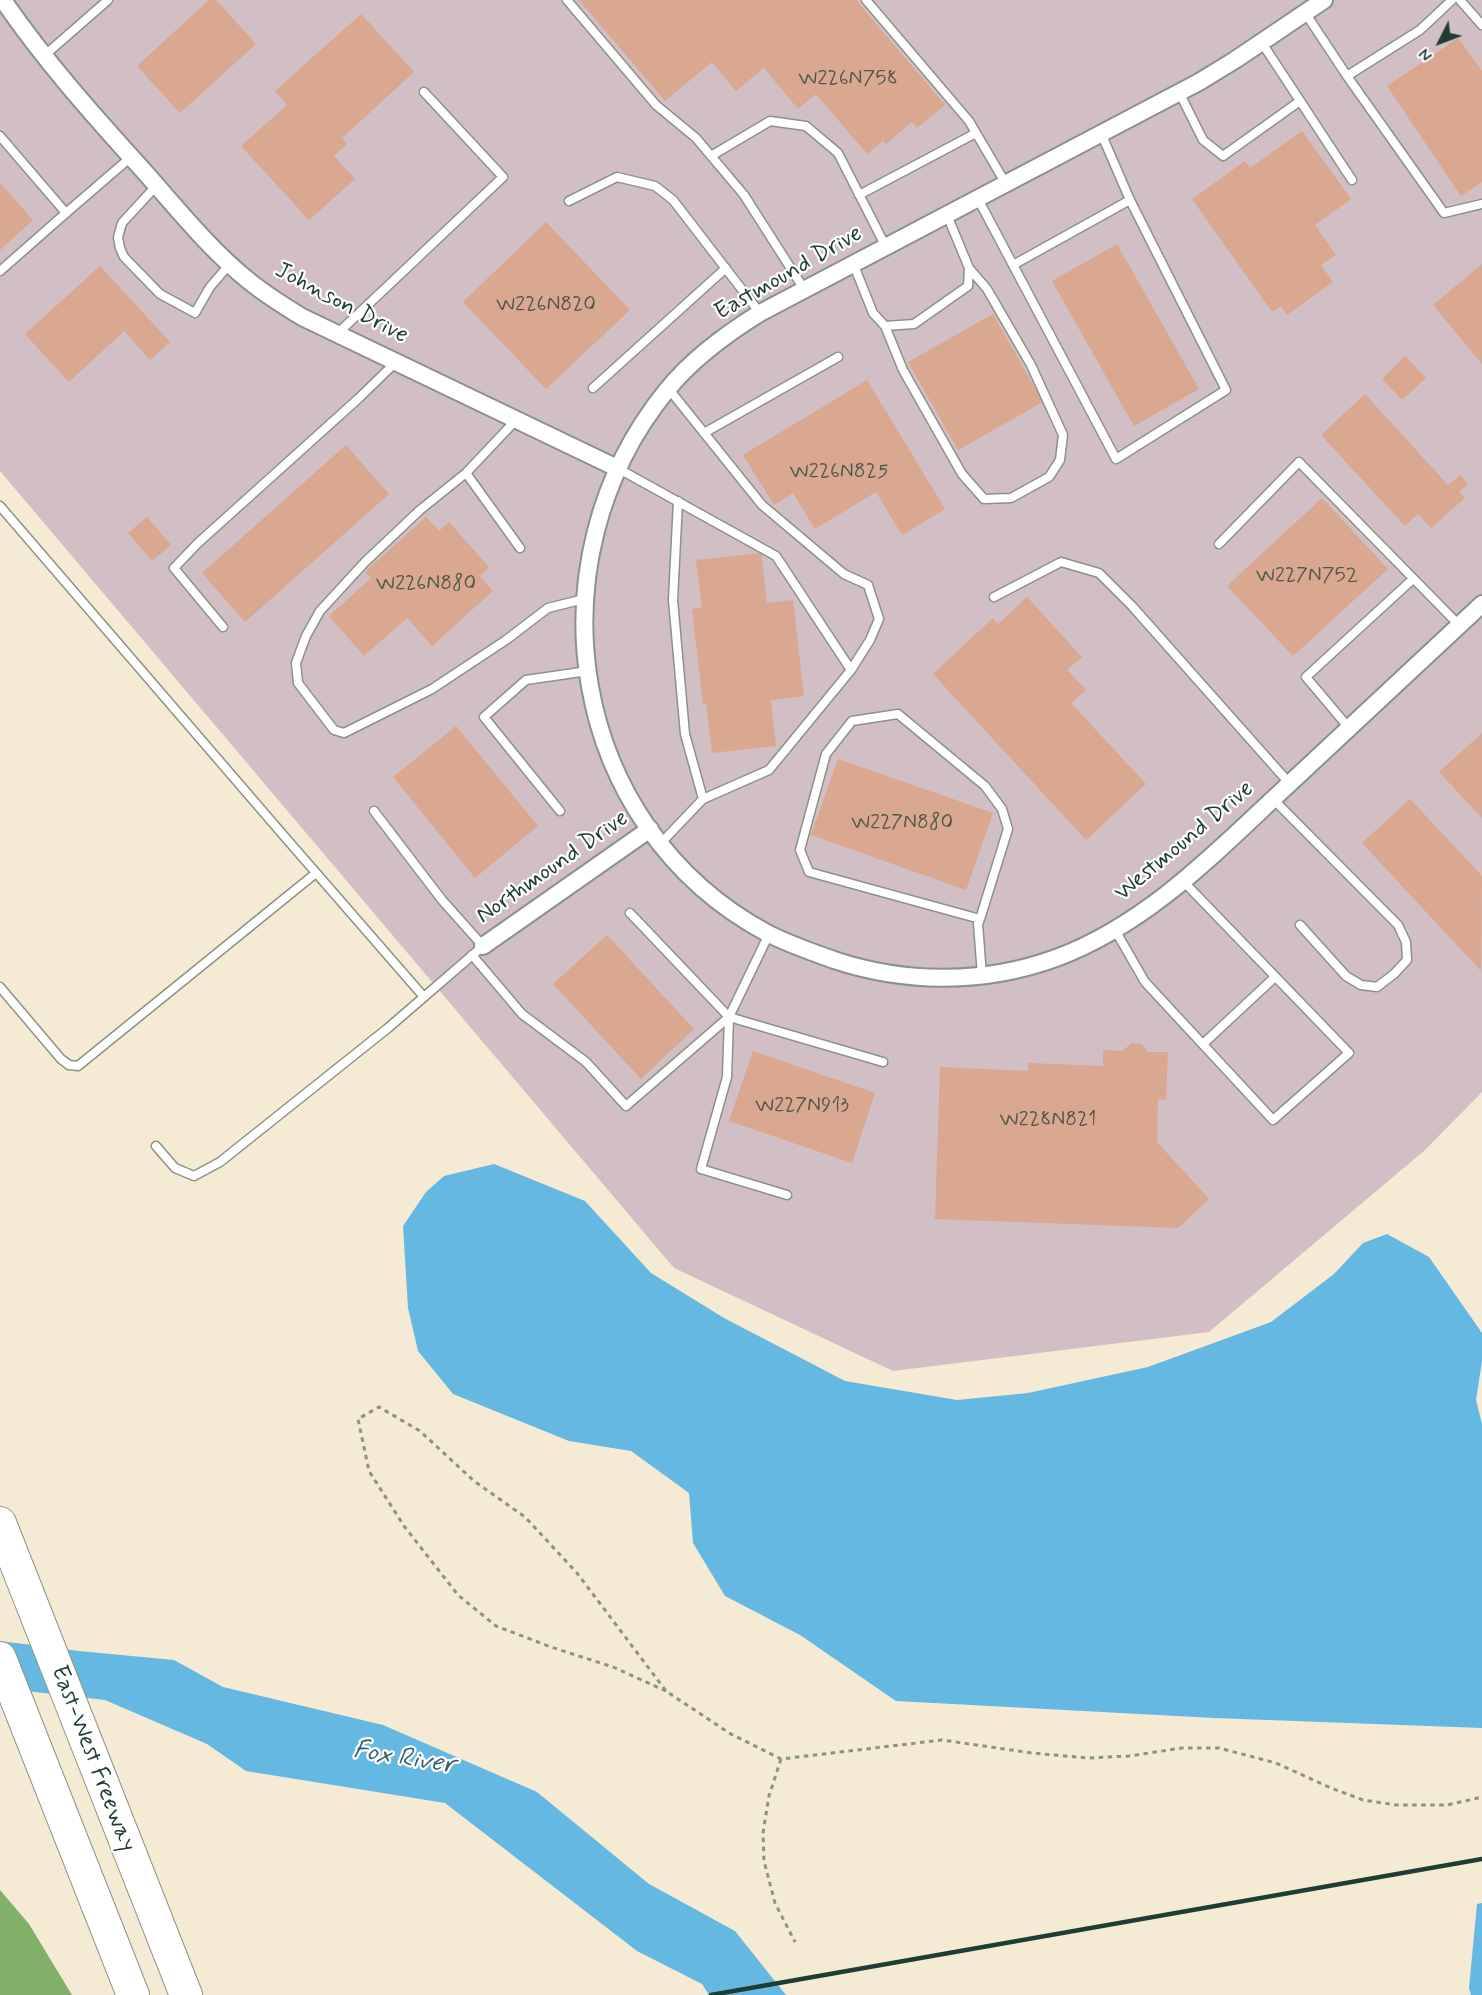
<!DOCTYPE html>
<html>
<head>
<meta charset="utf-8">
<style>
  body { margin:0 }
  #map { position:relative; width:1482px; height:1995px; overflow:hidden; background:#f5ead4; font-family:Mynerve,sans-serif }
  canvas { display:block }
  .north { position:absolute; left:1410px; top:12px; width:60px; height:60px; -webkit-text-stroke:4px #fff; paint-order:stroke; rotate:228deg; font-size:16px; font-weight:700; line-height:24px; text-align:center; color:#1f3d34 }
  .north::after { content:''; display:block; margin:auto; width:21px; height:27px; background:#1f3d34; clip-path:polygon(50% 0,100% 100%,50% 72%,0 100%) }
</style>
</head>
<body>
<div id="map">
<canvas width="1482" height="1995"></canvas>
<div class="north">N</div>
</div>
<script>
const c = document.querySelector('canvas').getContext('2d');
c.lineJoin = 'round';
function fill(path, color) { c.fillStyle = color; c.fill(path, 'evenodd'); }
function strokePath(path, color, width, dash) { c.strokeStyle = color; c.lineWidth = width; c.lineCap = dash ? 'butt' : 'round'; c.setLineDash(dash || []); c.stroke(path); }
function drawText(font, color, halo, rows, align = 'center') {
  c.font = font + ' Mynerve,sans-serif'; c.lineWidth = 4.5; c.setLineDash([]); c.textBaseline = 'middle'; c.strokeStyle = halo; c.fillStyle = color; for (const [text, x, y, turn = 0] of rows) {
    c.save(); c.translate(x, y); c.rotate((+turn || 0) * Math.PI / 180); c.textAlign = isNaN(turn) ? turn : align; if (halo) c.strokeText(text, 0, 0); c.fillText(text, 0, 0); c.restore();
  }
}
fill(new Path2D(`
  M0,0H1482V1092L1425,1150L1209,1332L893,1371L674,1268L0,471Z`), '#d2bec5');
fill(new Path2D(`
  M0,1890L29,1924L72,1995H0Z`), '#81b068');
fill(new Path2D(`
  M494,1164L585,1201L651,1273L724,1318L845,1381L957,1400L1028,1393L1148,1367L1271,1322L1334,1274L1363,1243L1387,1234L1429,1257L1482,1333V1361L1476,1400L1482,1424V1728L1214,1718L896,1701L800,1635L725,1596L693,1543L689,1493L631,1451L569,1441L453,1394L418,1351L408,1308L403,1226L426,1192L444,1176Z
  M0,1641L79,1651L174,1660L223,1687L383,1725L537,1792L649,1884L735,1931L786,1995H709L702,1984L637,1951L445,1803L246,1771L207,1744L105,1700L0,1688Z
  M1482,1903V1995H1471L1469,1988L1477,1904Z`), '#65b8e1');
fill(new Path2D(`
  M209,0H216L256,44L180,113L137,66Z
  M579,0H856L945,105L917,128L912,122L886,144L883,141L867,154L816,94L798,109L764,68L736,91L712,62L665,101Z
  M361,14L414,72L342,138L347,144L334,156L355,179L309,220L241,146L287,105L275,91Z
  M1458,38L1482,71V182L1461,196L1387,86Z
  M1302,131L1351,199L1315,225L1336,255L1321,265L1333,282L1287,315L1281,306L1272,312L1192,199L1245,161L1250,168Z
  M0,183L33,220L0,250Z
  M546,222L630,310L546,389L463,302Z
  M1117,244L1199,389L1134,426L1052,281Z
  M1482,264V364L1433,305Z
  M100,266L170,342L150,360L124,331L69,382L25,334Z
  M993,314L1043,402L958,450L908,362Z
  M1405,356L1426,378L1402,400L1382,379Z
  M867,380L945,509L902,535L876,492L815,529L793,493L774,505L743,455Z
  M1365,394L1448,485L1460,475L1468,484L1459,492L1465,498L1431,528L1418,514L1405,526L1321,435Z
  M346,445L389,494L245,622L202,573Z
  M1322,498L1388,569L1293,656L1227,586Z
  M147,517L171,545L152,561L128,533Z
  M426,517L439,531L449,522L489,567L480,576L493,591L432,646L407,618L364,656L329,616L371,578L365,572Z
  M761,553L767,603L793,600L804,696L771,700L776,746L712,753L706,704H703L692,609L702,608L696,560Z
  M1027,597L1082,657L1067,670L1086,690L1071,703L1146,784L1086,840L933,674L993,618L998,624Z
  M456,726L538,826L475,878L393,777Z
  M1482,733V818L1439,772Z
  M838,759L993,813L966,890L811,835Z
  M1410,799L1482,876L1481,971L1362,843Z
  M607,935L694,1029L641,1079L553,984Z
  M1131,1043L1141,1044L1148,1052H1168L1166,1100L1158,1099L1157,1142L1209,1199L1178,1228L935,1219L940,1067L1028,1071V1063L1103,1066V1050L1123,1051Z
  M753,1051L875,1093L852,1163L729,1121Z`), '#daa790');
const service = new Path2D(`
  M567,0L656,105L696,138L744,195L804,289
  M866,0L969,121L1006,184
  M1460,0L1482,25
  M1306,14L1347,76L1444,213L1482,204
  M1262,43L1352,180
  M45,55L108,0
  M1347,76L1420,30L1452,0
  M1179,92L1203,140L1223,156L1300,101
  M0,136L66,213L131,157
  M711,156L770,121L806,126L838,153L886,247
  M157,185L122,223L118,237L120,248L124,257L160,294L195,313L210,287L229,265
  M859,195L976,133
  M978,199L1116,459L1226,390L1130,200L1101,133
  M569,201L617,177L655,186L673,200L760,313
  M853,263L873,313L885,326L914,324L968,286L969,268L947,215
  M1013,265L1130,200
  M0,271L66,213
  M885,326L903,370L962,474L984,499L1011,498L1049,477L1060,460L1063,435L1031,365L987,289L969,268
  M338,333L503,177L424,92
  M593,388L726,268
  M517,419L466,473L420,510L365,562L320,611L306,636L296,663L298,683L334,730L344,733L432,689L506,640L548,608L584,599
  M704,433L838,357
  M619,469L776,556L851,670L870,640L879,619L868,585L844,574L762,505L668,388
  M466,473L520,548
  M0,506L284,836L424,997
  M1219,544L1299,462L1459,625
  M994,597L1061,562L1099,573L1132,606L1290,784
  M223,627L174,568L198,543L359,398L396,362
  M1349,728L1306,677L1413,579
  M703,799L769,770L851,670
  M1273,799L1398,925L1406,942L1407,960L1394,974L1377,987L1361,985L1346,976L1300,925
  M560,811L484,717L526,680L588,671
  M661,843L703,799L685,734L673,600L678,501
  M630,913L729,1017L883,1062
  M980,919L809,872L800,850L826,754L852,721L898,714L985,786L1002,809L1008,829L980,919L978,924L982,975
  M1115,930L1145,982L1273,1120L1349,1053L1183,881
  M769,934L729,1017L727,1077L701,1169L787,1195
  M472,955L522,1014L586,1062L626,1106L729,1017
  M0,987L61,1059L69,1065L78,1066L316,873
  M1203,1044L1275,977
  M156,1146L175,1168L194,1176L220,1162L388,1028L483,946L442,900L374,811`);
const minor = new Path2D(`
  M3,0C44,60 93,115 142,169C176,207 209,249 249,281C266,295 284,306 302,317L619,469
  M1324,0L1235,60L1199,82L760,313C726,334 692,359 667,390C527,562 568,826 767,933C788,944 812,952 834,960C906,984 985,984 1056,958C1148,924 1217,851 1287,786C1352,725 1417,664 1482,604
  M483,946L650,829`);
const motorway = new Path2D(`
  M0,1523L186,1995
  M0,1658L133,1995`);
strokePath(service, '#8a9484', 11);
strokePath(minor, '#8a9484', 20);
strokePath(motorway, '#8a9484', 34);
strokePath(new Path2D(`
  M666,1691L613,1667L551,1647L496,1626L458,1595L404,1526L369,1471L358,1419L379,1407L420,1431L474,1481L525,1517L577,1573L666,1691L729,1733L781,1759L942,1740L1032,1753L1088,1758L1129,1756L1182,1748H1219L1276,1763L1331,1788L1363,1800L1396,1805H1447L1482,1797
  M781,1759L769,1796L763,1833L764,1861L775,1903L795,1942`), '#8a9484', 3, [4.5, 4.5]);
strokePath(service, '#fff', 8);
strokePath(minor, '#fff', 16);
strokePath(motorway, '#fff', 32);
strokePath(new Path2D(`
  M711,1995L1482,1859`), '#1f3d34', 4.5);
drawText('21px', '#4e584b', null, [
  ["W226N758",848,80],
  ["W226N820",546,306],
  ["W226N825",839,473],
  ["W227N752",1307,577],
  ["W226N880",426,585],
  ["W227N880",902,824],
  ["W227N913",802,1107],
  ["W228N821",1048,1121]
]);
drawText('24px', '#1f3d34', '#fff', [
  ["Eastmound Drive",789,274,-30],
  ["Johnson Drive",341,304,28],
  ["Westmound Drive",1185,842,-40],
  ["Northmound Drive",553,868,-35],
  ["East-West Freeway",92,1759,69]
]);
drawText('italic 26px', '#346268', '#fff', [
  ["Fox River",404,1759,9]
]);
</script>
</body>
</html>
